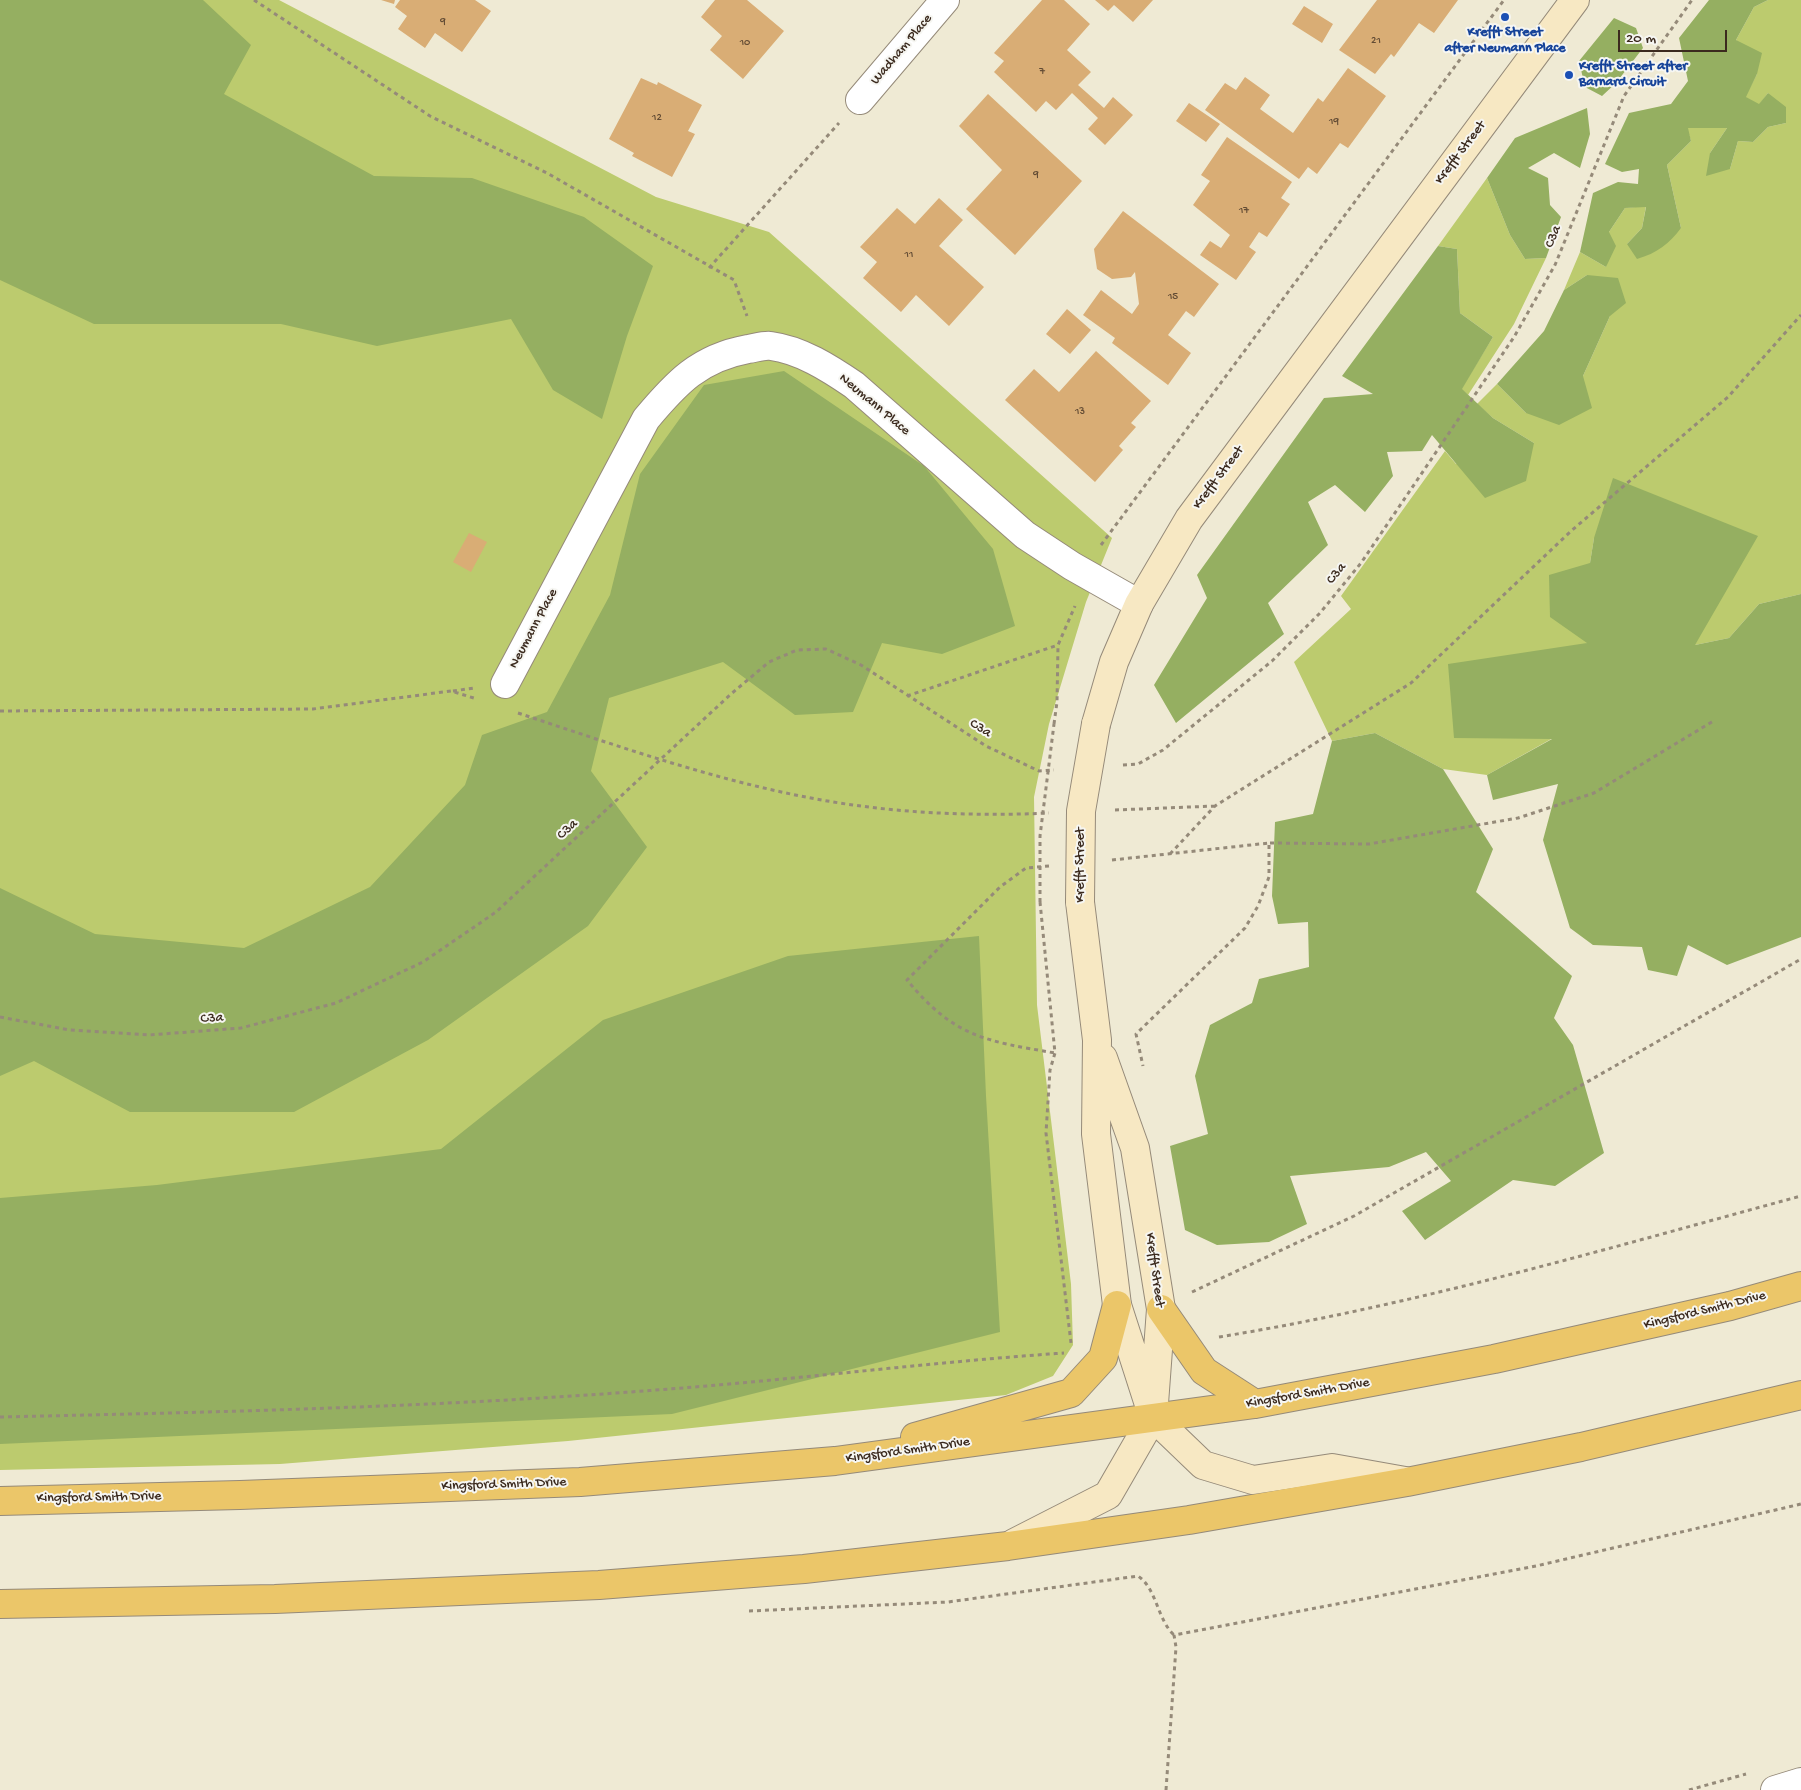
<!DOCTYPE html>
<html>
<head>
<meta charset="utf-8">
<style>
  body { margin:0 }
  #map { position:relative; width:1801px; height:1790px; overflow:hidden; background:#efead4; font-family:"Gochi Hand",sans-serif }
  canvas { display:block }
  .scale { position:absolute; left:1618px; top:30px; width:109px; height:22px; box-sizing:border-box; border:2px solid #3b2a1e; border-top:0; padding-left:6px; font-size:15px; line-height:18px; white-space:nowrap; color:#3b2a1e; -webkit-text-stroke:4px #f6f6f2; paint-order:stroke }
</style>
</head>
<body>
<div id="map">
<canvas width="1801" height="1790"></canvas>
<div class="scale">20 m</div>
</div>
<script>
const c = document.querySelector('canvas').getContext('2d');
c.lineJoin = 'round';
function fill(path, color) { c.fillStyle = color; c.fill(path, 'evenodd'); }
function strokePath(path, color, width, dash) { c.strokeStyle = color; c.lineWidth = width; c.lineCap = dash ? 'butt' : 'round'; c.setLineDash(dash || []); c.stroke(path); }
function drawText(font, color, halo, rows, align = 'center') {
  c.font = font + ' "Gochi Hand",sans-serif'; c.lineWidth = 4; c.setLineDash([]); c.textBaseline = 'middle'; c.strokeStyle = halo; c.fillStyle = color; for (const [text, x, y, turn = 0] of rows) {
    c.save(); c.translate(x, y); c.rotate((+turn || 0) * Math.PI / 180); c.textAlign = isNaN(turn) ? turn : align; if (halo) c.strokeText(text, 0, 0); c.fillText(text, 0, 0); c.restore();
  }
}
fill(new Path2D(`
  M0,0H279L656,197L769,232L1112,538L1086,602L1049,724L1034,797L1037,1005L1071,1284L1073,1345L1053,1376L1006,1395L568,1441L280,1464L0,1470Z
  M1768,0H1801V594L1759,604L1729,638L1695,645L1594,538L1590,563L1587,643L1454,738H1553L1487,775L1443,769L1375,733L1332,741L1294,662L1351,609L1341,596L1445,451L1456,464L1534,443L1493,418L1477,404L1497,384L1526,413L1583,376L1610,316L1587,275L1564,290L1580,252L1606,267L1609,232L1625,208L1646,206L1642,228L1627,244L1681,228L1667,165L1691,141L1687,128H1727L1710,153L1730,169L1738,141L1753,142L1768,127L1786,123L1768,93L1759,105L1745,97L1757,74L1736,40L1754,7Z
  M1487,178L1510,235L1525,259L1546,258L1514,324L1468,395L1461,389L1493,337L1460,313L1457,249L1438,246Z`), '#bccb6e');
fill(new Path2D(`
  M0,0H203L251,45L224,94L374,176L472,178L584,217L653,266L627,336L602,419L553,390L511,319L377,346L281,324H94L0,280Z
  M1709,0H1768L1754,7L1736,40L1762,53L1757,74L1746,97L1759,104L1768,93L1786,107V123L1768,127L1753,142L1738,141L1730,169L1706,176L1710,153L1727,128H1688L1691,141L1667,165L1681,228C1669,244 1657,253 1637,259L1627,244L1642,228L1646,207L1625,208L1609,232L1616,246L1606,267L1580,252L1593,193L1618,182L1638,184L1639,169L1622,172L1605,164L1629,113L1671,104L1688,81L1679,38Z
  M1614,18L1636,28L1643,48L1616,83L1602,96L1585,87L1579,61Z
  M1587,108L1590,134L1580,168L1554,153L1528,168L1548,178L1550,205L1561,217L1546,258L1525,259L1510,235L1487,178L1515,138Z
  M1438,246L1457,249L1460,313L1493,337L1462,389L1493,418L1534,443L1526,481L1485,498L1432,435L1422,451L1387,452L1393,476L1365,512L1335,485L1308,502L1328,545L1268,603L1284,634L1176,723L1154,685L1207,598L1197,575L1324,398L1373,394L1342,376Z
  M1587,275L1618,278L1626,303L1610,316L1583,376L1592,408L1559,425L1526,413L1497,384L1544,331L1564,290Z
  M784,371L924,466L993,549L1015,626L942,654L882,643L853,712L795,715L723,662L609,698L591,771L647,847L588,926L428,1040L294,1112H130L34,1061L0,1076V888L95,934L244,948L370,887L465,785L482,735L547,712L610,595L640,474L704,385Z
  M1613,478L1758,536L1695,645L1729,638L1759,604L1801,594V937L1727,965L1688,945L1677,976L1648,970L1642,947L1593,945L1570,928L1543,840L1558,784L1493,800L1487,775L1552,739L1454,738L1448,664L1587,643L1550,617L1549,575L1590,563L1594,538Z
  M1375,733L1443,769L1493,849L1476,892L1572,976L1554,1018L1573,1045L1604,1153L1555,1186L1513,1180L1425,1240L1402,1211L1451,1181L1426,1152L1389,1167L1290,1176L1307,1224L1269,1242L1217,1245L1185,1230L1170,1146L1208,1134L1195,1076L1210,1025L1252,1003L1259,979L1309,967L1308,922L1278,924L1272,896L1275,822L1313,814L1332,741Z
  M979,936L986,1096L1000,1332L672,1414L0,1444V1198L157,1185L441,1149L603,1020L788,956Z`), '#95af61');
fill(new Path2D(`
  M381,0H395L394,4Z
  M400,0H475L491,11L462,52L435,33L425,48L398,29L407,16L395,7Z
  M715,0H747L784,31L743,79L710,50L722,36L701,17Z
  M1042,0H1064L1090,24L1067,50L1091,72L1078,85L1104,108L1113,97L1133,115L1105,145L1088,129L1098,118L1072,93L1056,110L1046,101L1036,112L994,72L1004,61L994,53Z
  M1095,0H1153L1133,22L1114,5L1108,11Z
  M1377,0H1458L1434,33L1419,23L1394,57L1391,54L1375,74L1339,50Z
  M1304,6L1333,24L1322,43L1292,24Z
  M1348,68L1386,96L1348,148L1340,143L1317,174L1308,167L1299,179L1205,110L1225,83L1236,90L1245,77L1270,95L1260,109L1293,133L1318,98L1323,102Z
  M641,78L657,85L658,82L702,105L688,131L695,134L672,177L632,156L634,153L609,139Z
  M988,94L1082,181L1015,255L966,209L1002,170L959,126Z
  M1189,103L1220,124L1206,142L1176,121Z
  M1227,137L1292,182L1281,198L1290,204L1267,237L1259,232L1249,247L1256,252L1236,280L1200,255L1210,241L1221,248L1230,235L1193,205L1210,181L1201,175Z
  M939,198L963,220L939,246L984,287L949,326L916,295L901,312L863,278L877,262L860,247L897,208L915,224Z
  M1123,211L1219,284L1194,317L1186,311L1168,335L1191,353L1168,385L1112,343L1115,338L1083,315L1101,290L1132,314L1139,304L1135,272L1131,277L1112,279L1097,269L1094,249Z
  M1067,309L1091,330L1070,354L1046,334Z
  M1096,351L1151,401L1131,423L1136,427L1119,446L1123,450L1095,482L1005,400L1034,369L1059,392Z
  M469,533L487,542L471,572L453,562Z`), '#d9ad75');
const street = new Path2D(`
  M860,100L945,0
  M505,684L646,419C676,383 699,358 748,349C755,348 764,345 771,346C801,350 829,368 854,385L1025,535L1072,566L1139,604
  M1775,1790L1801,1782`);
const secondary = new Path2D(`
  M1096,724L1114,662L1139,604L1189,519L1575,0
  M1080,902L1097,1040L1096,1134L1117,1305L1153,1417L1203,1465L1253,1480L1332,1468L1405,1481
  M1014,1543L1108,1495L1153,1417L1161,1309L1135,1148L1103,1058`);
const primary = new Path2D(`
  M1161,1309L1204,1371L1255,1404
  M915,1437L1071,1393L1103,1358L1117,1305
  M0,1501L240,1495L580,1482L835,1461L1255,1404L1494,1359L1730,1306L1801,1286
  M0,1604L275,1599L599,1585L804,1569L1008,1546L1189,1520L1407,1482L1581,1447L1801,1395`);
strokePath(street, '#958a79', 30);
strokePath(secondary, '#958a79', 30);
strokePath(primary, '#958a79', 30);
strokePath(new Path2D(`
  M254,0L430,116L547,173L734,280L747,316
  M709,268L839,123
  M1101,545L1504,0
  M453,691L474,688
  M907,696L1058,645
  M0,711L313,709L451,691L477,699
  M518,713C627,749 739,789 853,805C917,814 984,816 1049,813
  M1054,724L1057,702L1058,645L1075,606
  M1123,765L1138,764L1163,750L1272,661L1320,613L1361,563L1514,337L1555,265L1624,96L1692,0
  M1115,810L1215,806
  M1270,843L1369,844L1518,818L1594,793L1715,720
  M1170,854L1215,806L1411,683L1571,531L1728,397L1801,315
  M1112,860L1269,843V877L1258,906L1245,928L1136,1034L1143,1066
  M1049,866L1026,868L1000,887L907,980C954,1037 985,1041 1055,1053
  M1040,902L1055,1053L1050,1070L1046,1133L1071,1343
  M0,1017L70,1030L149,1035L241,1028L336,1003L423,962L496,912L731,694L769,662L797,650L826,649L861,665L986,746L1039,771L1054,770
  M1192,1292L1354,1216L1801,959
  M1219,1337C1416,1305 1609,1248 1801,1196
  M0,1417C223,1412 446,1407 669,1389C801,1379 932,1362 1064,1353
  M749,1611L948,1602L1138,1576C1157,1589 1157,1619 1174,1635
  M1166,1790L1176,1647L1174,1635L1536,1566L1801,1504
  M1689,1790L1746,1774`), '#958a79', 3, [4, 4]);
strokePath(street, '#fff', 28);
strokePath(secondary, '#f7e8c3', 28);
strokePath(primary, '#ebc669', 28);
const secondaryBridge = new Path2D(`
  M1080,902L1081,811L1096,724`);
strokePath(secondaryBridge, '#958a79', 30, []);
strokePath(new Path2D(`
  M1040,902V836L1054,724`), '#958a79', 3, [4, 4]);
strokePath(secondaryBridge, '#f7e8c3', 28);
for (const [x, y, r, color] of [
  [1505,17,5,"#1a4fb4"],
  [1569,75,5,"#1a4fb4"]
]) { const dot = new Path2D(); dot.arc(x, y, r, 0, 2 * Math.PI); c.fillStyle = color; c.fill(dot); strokePath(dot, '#f6f6f2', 2); }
drawText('11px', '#624b34', null, [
  ["9",443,22],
  ["21",1376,41],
  ["10",745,43],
  ["7",1042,72],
  ["12",657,118],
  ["19",1334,122],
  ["9",1036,175],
  ["17",1244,211],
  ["11",909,255],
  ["15",1173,297],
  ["13",1080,412]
]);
drawText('bold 14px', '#164399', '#f6f6f2', [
  ["Krefft Street",1505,33],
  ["after Neumann Place",1505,49],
  ["Krefft Street after",1579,67,"left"],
  ["Barnard Circuit",1579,83,"left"]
]);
drawText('14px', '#3b2a1e', '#f6f6f2', [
  ["Wadham Place",902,50,-50],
  ["Krefft Street",1461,153,-53],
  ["C3a",1554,237,-68],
  ["Neumann Place",874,405,40],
  ["Krefft Street",1219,478,-53],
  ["C3a",1337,574,-51],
  ["Neumann Place",534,629,-62],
  ["C3a",980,729,31],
  ["C3a",568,830,-43],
  ["Krefft Street",1081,865,-90],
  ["C3a",212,1019,-4],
  ["Krefft Street",1154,1270,82],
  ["Kingsford Smith Drive",1705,1311,-14],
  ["Kingsford Smith Drive",1308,1394,-10],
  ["Kingsford Smith Drive",908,1451,-8],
  ["Kingsford Smith Drive",504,1485,-2],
  ["Kingsford Smith Drive",99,1498,-1]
]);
</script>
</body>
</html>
